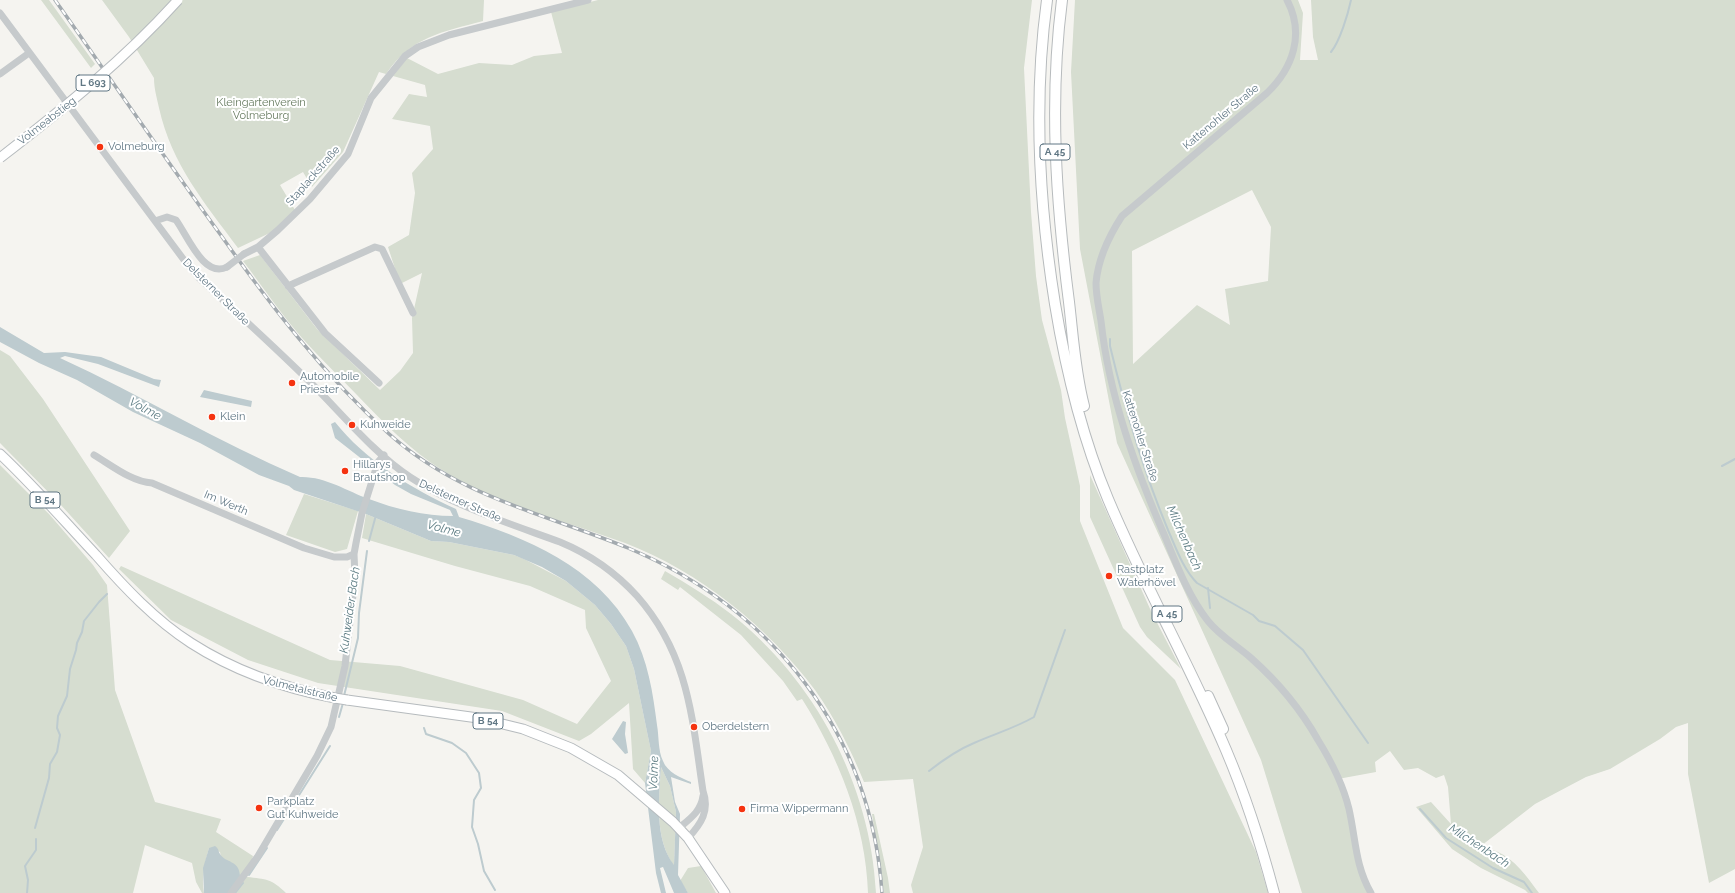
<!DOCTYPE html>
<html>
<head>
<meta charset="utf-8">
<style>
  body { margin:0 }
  canvas { display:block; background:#f5f4f0 }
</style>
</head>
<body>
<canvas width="1735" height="893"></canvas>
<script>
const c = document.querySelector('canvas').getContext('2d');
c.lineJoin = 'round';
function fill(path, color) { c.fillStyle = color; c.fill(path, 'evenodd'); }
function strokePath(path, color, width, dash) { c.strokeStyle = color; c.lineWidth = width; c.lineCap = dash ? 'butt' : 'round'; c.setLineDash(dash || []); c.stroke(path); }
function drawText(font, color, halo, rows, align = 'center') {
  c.font = font + ' Raleway,sans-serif'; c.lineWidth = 4; c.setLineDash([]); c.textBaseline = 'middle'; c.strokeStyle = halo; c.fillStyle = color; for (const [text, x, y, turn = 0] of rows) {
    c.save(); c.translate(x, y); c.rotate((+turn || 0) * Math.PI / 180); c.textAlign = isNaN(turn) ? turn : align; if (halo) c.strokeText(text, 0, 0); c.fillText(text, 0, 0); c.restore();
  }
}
fill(new Path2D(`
  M41,0H49L95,64L91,68Z
  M102,0H484L483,21C442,32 411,37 386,74L379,72L343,152L312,187L303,172L280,185L295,210L274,231L238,248C204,202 172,165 159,108C157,98 154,89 154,78L129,37Z
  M598,0H1032L1024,68L1031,212L1036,276L1042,320L1061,390L1065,418L1080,486V521L1123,628L1175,680L1256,852L1268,893H913L911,885L923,847L913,779L864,782C851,750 835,718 815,690C767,626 700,572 625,543C565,521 496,504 442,470C410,450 384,423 357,395C339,376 320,358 302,338C281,314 263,287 243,261L260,255L317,329L380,390L400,371L413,353L412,318L422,273L400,284L388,247L409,235L415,193L412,173L433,149L430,126L392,119L409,94L427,97L425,85L393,76L407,58L438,74L479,63L512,65L534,56L562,53L551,12Z
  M1075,0H1298L1303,13L1300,60H1318L1313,37L1311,0H1735V869L1709,883L1688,774V723L1676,727L1660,739L1610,769L1586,777L1535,804L1477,849C1483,850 1490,849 1496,851C1515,859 1527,877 1539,893H1528L1525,890L1481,868L1452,849L1416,807L1431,802L1451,824L1448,787L1444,775L1436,778L1418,768L1404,770L1390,751L1375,762L1376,772L1338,779L1344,794L1355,851L1371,893H1302L1261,760L1117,443L1080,249L1071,72ZM1252,190L1271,227L1268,281L1225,289L1230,325L1197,305L1133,364L1132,251Z
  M0,350L10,356L43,399L130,531L109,558L60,504L0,443Z
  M0,465L49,514L93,565L107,585L115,690L155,802L221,819L216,832L253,856L247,877C266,879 272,879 286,893H228L220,852L209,848C205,862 201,878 204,893H202L196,882L192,863L145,845L133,893H0Z
  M1090,475L1151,611L1181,669L1147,637L1140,627L1090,517Z
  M304,494L358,511L347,549L335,552L286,535Z
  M366,514L431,541L449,542L514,555L524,559L566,581L595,605L611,624L626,646L634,669L651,751L645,783L633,769L629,703L591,734L579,741L502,711L318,683L248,660L171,620L119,569L121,566L330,660L400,666L523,700L577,724L611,681L586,628L585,610L530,586L455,566L362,538Z
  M665,571C688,584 710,598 731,614C815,680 871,785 876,893H868C866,824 838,756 802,699L797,701L783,681L741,635L680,587L678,590L661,579Z
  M661,767L670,786L676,812L674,866C654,837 659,799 661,767Z
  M872,814H874L888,878L890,893H884Z
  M701,866L716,893H688L680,881L688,868Z`), '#d6ddd0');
fill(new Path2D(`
  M0,327L44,353L65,352L101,357L154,379L161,380L159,387L98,364L65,356L60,358C141,395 218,442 300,477C324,476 347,491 369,499C395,509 425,516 453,516L450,510L411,494L395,485L335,438L331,424L335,422C364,459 413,490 456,509L459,517C526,537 597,567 632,631C648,660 653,693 657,725C659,736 658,751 663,761C667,772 681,778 691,782V784L671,777L675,802L680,814L678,875L688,893H674L663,867L660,868L666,893H661L656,873L645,783L651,751L634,669L626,646L611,624L595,605L566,581L542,567L514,555L449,542L431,541L366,514L294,490L289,486L259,475L200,443L133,412L77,380L39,363L0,342ZM661,767L670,786L676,812L674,865C654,839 659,798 661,767Z
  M204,390L252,401L251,407L200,397Z
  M623,721L626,722L625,734L628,753L625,754L612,739Z
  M215,846C219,849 218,851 220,854C226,864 239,859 240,876L228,893H204L203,868L209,848Z`), '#bdcbcf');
strokePath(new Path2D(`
  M1331,52C1340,41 1348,14 1351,0
  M1110,339V346C1125,409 1143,470 1168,530C1176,548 1183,569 1197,583L1253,615L1259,621L1275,626L1303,650L1368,743
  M1722,466L1735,459
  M369,541L376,515
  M1208,588L1210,608
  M344,696L358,638L359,613L367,551
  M339,717L343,703
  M424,728L426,734L452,743L466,753L479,773L481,788L474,800L472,827L478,844L484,871L495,890
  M929,771C943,760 957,750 974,743C994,734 1015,728 1034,717L1065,630
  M1420,809L1446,838L1493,868L1524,882L1532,893
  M35,828L49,778L50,764L57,752L60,735L57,728L58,716L67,696L70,669L76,650L77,643L82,632L84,621L99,602L107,594
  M277,830L330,746
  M249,875L267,848
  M27,893L28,880L25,866L36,850V839
  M235,893L243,883`), '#bdcbcf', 2);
const major = new Path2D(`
  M0,454C34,486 64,521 96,555C124,587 155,620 191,643C236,672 283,688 335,698
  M347,700L478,718L523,729L571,748L618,775L673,822L688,838L725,893`);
const highway = new Path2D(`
  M1047,0C1033,102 1039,204 1055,304C1066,371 1082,437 1108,499C1144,585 1190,665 1226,750C1246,797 1261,844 1274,893
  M1062,0C1049,101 1056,201 1069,302C1073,336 1075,372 1084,406
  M1208,696L1223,729`);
strokePath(major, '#b6bbbe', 11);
strokePath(highway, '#b7bbbd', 12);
strokePath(new Path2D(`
  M1287,0C1305,34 1293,68 1267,93L1122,216C1109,236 1098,259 1096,283C1096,296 1099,308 1101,321C1109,396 1136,470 1166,539C1177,566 1189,597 1208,621C1220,636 1236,645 1251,658C1278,682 1300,708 1318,740C1331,761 1343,784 1349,809C1356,840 1355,865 1371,893
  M0,13L184,260L199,278C237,313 276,348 313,385C342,414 376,455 410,477C453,506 511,524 560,542C589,554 616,573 637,596C689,655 692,718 703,791C710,811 701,824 688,838
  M0,74L29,53
  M155,221L167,217L176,220C187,235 204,279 227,267
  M258,247L325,333L379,383
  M244,254L258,247L278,230L310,199L348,154L371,98L405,56L418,47L449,35L588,0
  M288,286L375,247L382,249L413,313
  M94,455C111,465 132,482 152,483L304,548L334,557H347L354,554
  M679,828C691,818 701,811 703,796
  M231,893L258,856L317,756L331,727L345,666L355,577L354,554L356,543L362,513L378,462L384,455`), '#c6cacc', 7);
strokePath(major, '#fff', 9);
strokePath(highway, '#fff', 10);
const rail = new Path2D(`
  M55,0C110,78 164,157 220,234C271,306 323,374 388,433C459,497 543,513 628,548C773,609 871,733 882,893`);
strokePath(rail, '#a3aaaf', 3.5);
strokePath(rail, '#fff', 2, [6]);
const majorBridge = new Path2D(`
  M0,158C63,109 125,59 178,0
  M335,698L347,700`);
strokePath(majorBridge, '#b6bbbe', 11, []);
strokePath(new Path2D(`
  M227,267L244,254`), '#c6cacc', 7);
strokePath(majorBridge, '#fff', 9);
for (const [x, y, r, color] of [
  [100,147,4,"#f53310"],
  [292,383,4,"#f53310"],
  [212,417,4,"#f53310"],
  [352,425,4,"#f53310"],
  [345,471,4,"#f53310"],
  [1109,576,4,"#f53310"],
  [694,727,4,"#f53310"],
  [259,808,4,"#f53310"],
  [742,809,4,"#f53310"]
]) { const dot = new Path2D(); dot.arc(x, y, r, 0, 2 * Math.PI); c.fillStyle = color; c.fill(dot); strokePath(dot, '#fff', 1.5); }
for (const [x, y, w] of [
  [93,83,34],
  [1055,152,30],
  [45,500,30],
  [1167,614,30],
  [488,721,30]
]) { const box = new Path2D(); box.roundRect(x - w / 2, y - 8, w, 16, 3); c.fillStyle = '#fff'; c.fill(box); strokePath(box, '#607784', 1); }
drawText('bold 10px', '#607784', null, [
  ["L 693",93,83],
  ["A 45",1055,152],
  ["B 54",45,500],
  ["A 45",1167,614],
  ["B 54",488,721]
]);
drawText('11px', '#677b60', '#fff', [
  ["Kleingartenverein",261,103],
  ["Volmeburg",261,116]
]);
drawText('11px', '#607784', '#fff', [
  ["Kattenohler Straße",1221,117,-40],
  ["Volmeabstieg",47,121,-38],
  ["Staplackstraße",313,176,-49],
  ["Delsterner Straße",216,292,45],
  ["Kattenohler Straße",1140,436,72],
  ["Delsterner Straße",460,501,24],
  ["Im Werth",226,503,23],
  ["Volmetalstraße",300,689,14]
]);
drawText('11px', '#607784', '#fff', [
  ["Volmeburg",108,147],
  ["Automobile",300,377],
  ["Priester",300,390],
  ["Klein",220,417],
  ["Kuhweide",360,425],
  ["Hillarys",353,465],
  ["Brautshop",353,478],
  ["Rastplatz",1117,570],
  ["Waterhövel",1117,583],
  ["Oberdelstern",702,727],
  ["Parkplatz",267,802],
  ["Gut Kuhweide",267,815],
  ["Firma Wippermann",750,809]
], 'left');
drawText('italic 12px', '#5b7b82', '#fff', [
  ["Volme",145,409,28],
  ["Volme",444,529,15],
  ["Milchenbach",1184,538,66],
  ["Kuhweider Bach",350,610,-82],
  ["Volme",654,773,-88],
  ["Milchenbach",1479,846,33]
]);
</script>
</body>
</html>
